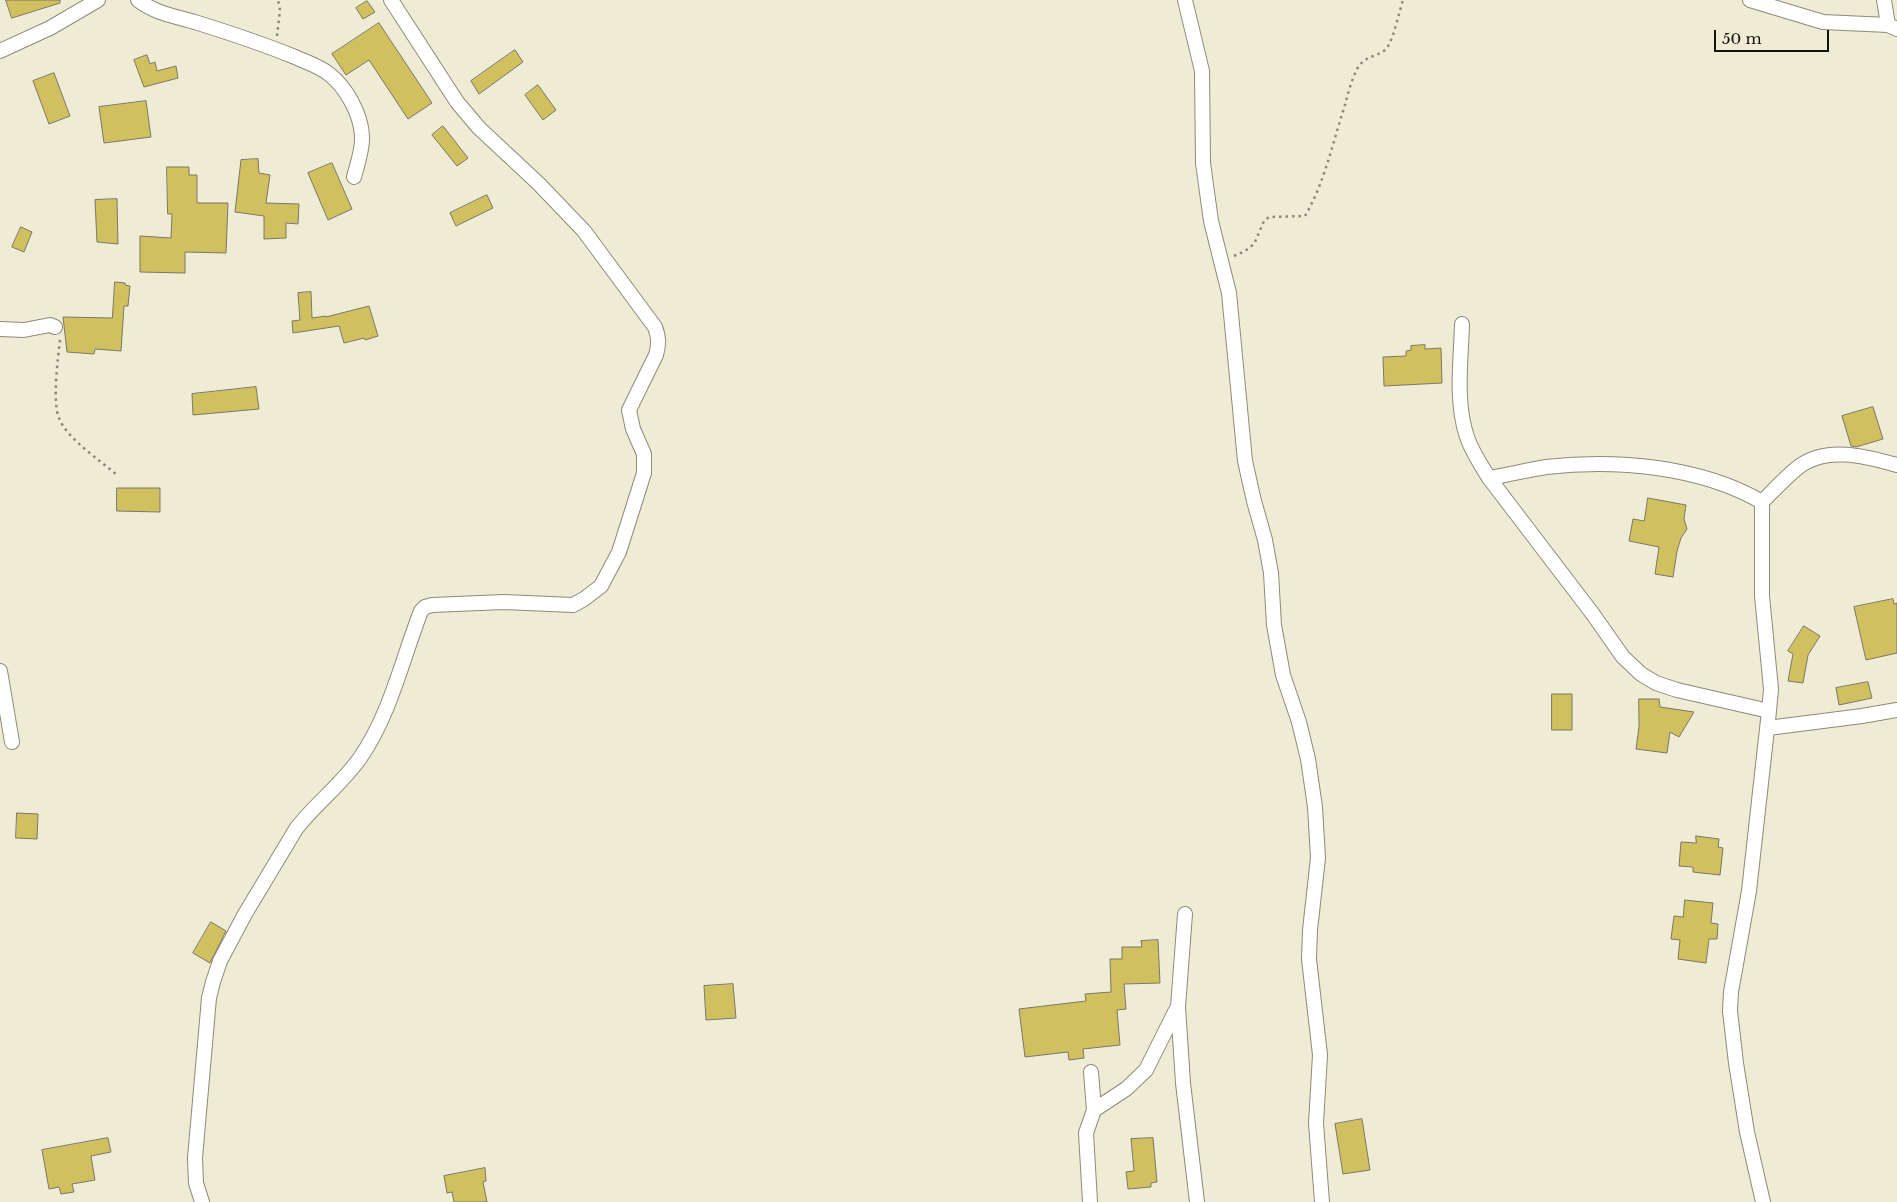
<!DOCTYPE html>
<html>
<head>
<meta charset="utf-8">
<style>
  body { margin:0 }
  #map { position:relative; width:1897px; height:1202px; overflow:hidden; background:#efecd6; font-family:"Libre Baskerville",serif }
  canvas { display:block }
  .scale { position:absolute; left:1714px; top:30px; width:115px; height:22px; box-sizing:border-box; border:2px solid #14130b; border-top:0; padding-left:6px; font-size:15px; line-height:18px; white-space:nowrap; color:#14130b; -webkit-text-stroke:4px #efecd6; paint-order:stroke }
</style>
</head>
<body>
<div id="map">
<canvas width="1897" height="1202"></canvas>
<div class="scale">50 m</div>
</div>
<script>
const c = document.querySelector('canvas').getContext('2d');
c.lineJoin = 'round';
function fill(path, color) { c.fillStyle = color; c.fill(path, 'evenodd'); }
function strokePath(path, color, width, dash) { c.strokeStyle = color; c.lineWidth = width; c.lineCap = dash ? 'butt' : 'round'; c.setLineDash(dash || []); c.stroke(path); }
const building = new Path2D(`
  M6,0H60V3L12,18Z
  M367,1L375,12L363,19L356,8Z
  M379,23L432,103L408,119L369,60L346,75L332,54Z
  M515,50L523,62L479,94L471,81Z
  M147,55L150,64L155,62L157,71L176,66L178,78L144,87L134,60Z
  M54,73L70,116L49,124L33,81Z
  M538,85L556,110L543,120L525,95Z
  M146,101L151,137L104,143L99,107Z
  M443,126L468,158L457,166L432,135Z
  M258,159L259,173L270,175L266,203L299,204L298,224L286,223V238L264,239V216L235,212L241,160Z
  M332,163L352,209L328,220L308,173Z
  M167,167H189V175H197V203H228L226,253L185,252V273L140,272V236L171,238L172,214H168Z
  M487,195L493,208L456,226L450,213Z
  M117,199L118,244L97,242L95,200Z
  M21,227L32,232L24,252L12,247Z
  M115,282L125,283V285L130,286L128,306H124L121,351L95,349L94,354L67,352L63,317L112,318Z
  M311,292L312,318L326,316V317L369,306L378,336L365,340L364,338L344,343L339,326L293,333L292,321L300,320L298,293Z
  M1425,345V349L1441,348L1442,383L1384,386L1383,357L1406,356V351L1411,350V346Z
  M256,387L259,409L193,415L192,394Z
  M1873,407L1883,439L1856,447L1851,446L1842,416Z
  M117,488H160V512L117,511Z
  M1648,498L1686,505L1684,519L1687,529L1681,538L1677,551L1673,577L1655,574L1659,547L1629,541L1633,519L1644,521Z
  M1893,599L1894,604L1897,603V653L1866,660L1854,607Z
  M1804,626L1820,636L1808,655L1803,683L1788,681L1793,654L1788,651Z
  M1868,682L1872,698L1839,705L1836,688Z
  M1552,694H1572V730H1552Z
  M1639,699H1659L1660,707L1694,712L1679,737L1670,732L1667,753L1636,749L1639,727Z
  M17,813L38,814L37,839L16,838Z
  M1696,836L1719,839L1718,847L1723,848L1720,875L1693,872V867L1679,866L1681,842L1696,843Z
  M1685,900L1713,903L1711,923L1718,924L1717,939H1709L1706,963L1678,959L1680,940L1671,939L1674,916L1683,917Z
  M211,922L226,931L210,963L193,953Z
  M1158,940L1160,983L1124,984L1126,1009L1117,1010L1120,1045L1083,1049L1084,1058L1069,1060L1068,1052L1025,1057L1019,1009L1086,1001L1085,994L1111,992L1110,959H1122V947H1142L1141,941Z
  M733,984L736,1018L706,1020L704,986Z
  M1362,1119L1370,1170L1343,1174L1335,1124Z
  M108,1138L111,1152L91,1156L95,1180L72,1184L74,1192L61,1194L59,1187L49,1189L42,1150Z
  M1153,1138L1157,1182L1151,1183V1187L1128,1189L1126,1172L1134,1171L1131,1139Z
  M485,1168L486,1181L483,1182L487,1202H454L452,1192L447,1193L444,1176Z`);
fill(building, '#d1c05f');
strokePath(building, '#7b7764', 1);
const minor = new Path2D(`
  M138,0C156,14 176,16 198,23C230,33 263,44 295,57C306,62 319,66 329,74C346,87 361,114 362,136C363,149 357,165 354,177
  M1185,0L1202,71L1203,163L1211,221L1229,293L1245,461L1254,501L1265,540L1271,573L1274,625L1283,675L1299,722L1308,759L1315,807L1318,858L1310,930L1309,959L1320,1055L1316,1123L1322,1202
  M1750,0L1823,22L1888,25
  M1884,0L1888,25L1897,29
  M0,51L50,28L98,0
  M1462,324C1461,360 1455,402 1467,437C1472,452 1481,465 1489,478C1508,475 1527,470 1546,467C1616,459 1700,466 1762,502
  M0,329L24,330L50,325L55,327
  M1489,478L1592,613L1623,657L1641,674L1656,683L1677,690L1769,711
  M0,671L12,742
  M1768,728L1862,716L1897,710
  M1185,914L1178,1007L1183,1083L1197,1202
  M1094,1110L1126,1089L1146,1070L1176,1010
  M202,1202L196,1183L195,1158L209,998L213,982L220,961L245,914L296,829C315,804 342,784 360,758C390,715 402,660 421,611L425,607L432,605L504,602L573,605L584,599L601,586L619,552L644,473V454L633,429L629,410L656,355C659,344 659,337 655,327L584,231L539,184L479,128L457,102L391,0
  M1090,1202L1086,1133L1094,1110L1091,1072
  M1763,1202L1747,1132L1736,1063L1730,1011L1731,992L1749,891L1769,711L1771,689L1762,596V502C1773,491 1784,479 1796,469C1824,445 1865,456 1897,465`);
strokePath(minor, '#8d8a76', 16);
strokePath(new Path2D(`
  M277,36L280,10L278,0
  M1234,256L1245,251L1254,244L1264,221L1269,217L1305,216C1325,182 1333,141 1345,105C1348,93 1352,79 1357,69C1365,55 1375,58 1385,50C1393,43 1399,12 1403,0
  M60,340C58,359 52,401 59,418C67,439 100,460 117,475`), '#898778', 2.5, [2.5, 4]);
strokePath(minor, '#fff', 14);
</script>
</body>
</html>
